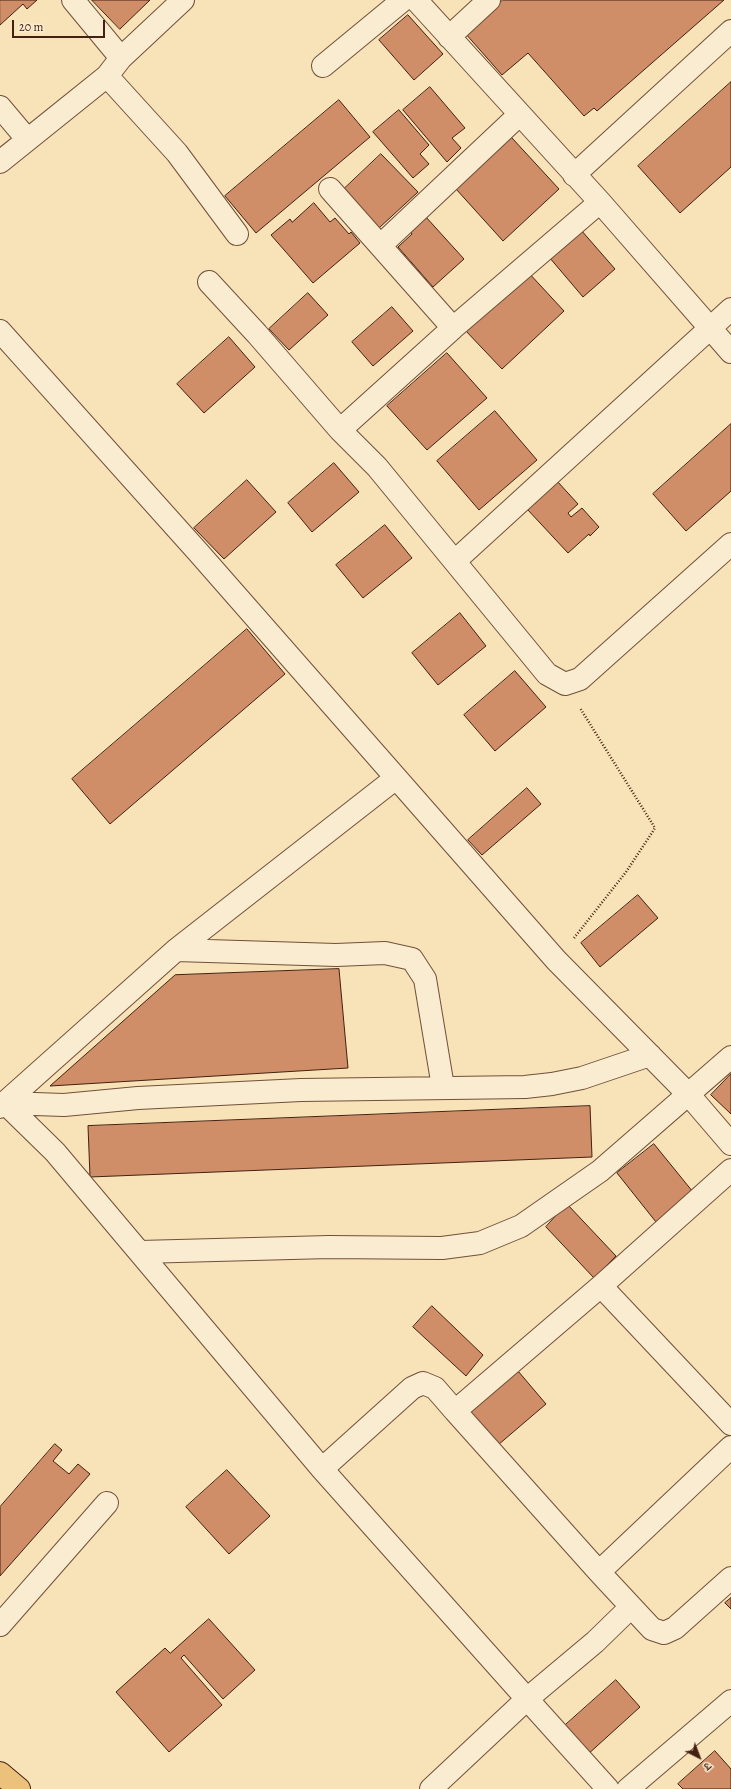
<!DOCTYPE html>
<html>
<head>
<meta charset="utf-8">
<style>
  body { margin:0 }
  #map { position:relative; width:731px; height:1789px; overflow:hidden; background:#f8e2b7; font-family:Alegreya,"Noto Serif Devanagari",serif }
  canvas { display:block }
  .north { position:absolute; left:679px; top:1737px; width:40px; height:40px; -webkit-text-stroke:3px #faecd0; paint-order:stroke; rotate:138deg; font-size:11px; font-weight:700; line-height:16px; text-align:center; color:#432011 }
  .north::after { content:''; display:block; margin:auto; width:14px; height:18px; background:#432011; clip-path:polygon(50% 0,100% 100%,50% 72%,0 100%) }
  .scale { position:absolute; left:12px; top:20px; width:93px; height:18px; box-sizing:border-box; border:2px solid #432011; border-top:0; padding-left:5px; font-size:12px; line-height:14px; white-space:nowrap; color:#432011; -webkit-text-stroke:3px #faecd0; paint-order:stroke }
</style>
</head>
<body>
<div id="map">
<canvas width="731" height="1789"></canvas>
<div class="north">उ</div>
<div class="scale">20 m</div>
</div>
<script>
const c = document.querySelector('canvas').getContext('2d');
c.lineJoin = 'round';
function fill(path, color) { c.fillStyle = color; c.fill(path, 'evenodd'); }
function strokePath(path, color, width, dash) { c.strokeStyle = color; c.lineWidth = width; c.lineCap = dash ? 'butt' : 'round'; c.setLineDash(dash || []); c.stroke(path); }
const building = new Path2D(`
  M0,0H37L27,9L23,4L0,25Z
  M92,0H150L120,29Z
  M503,0H724L597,111L594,108L584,116L528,53L502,75L465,33Z
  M408,15L443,54L414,80L379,40Z
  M731,82V167L680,213L638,166Z
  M430,87L465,128L452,138L461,148L447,162L403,110Z
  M339,100L370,137L256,233L225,196Z
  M399,110L429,145L420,154L429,164L413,178L373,132Z
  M512,138L559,189L503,241L456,189Z
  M381,154L418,192L379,228L343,190Z
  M314,203L330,222L335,218L349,234L351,232L360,243L313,283L271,235L290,219L292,222Z
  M425,216L464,259L433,287L398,247L412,234L409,230Z
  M581,230L615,269L583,297L549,257Z
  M527,271L564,311L502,369L464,329Z
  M308,293L328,315L289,350L269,329Z
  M392,307L413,331L373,366L352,342Z
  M229,337L255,367L204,413L177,384Z
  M447,353L487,398L427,450L387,406Z
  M495,411L537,460L479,510L437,461Z
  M731,424V491L686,531L653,494Z
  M334,463L359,492L312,532L288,503Z
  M247,480L276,512L224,559L194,528Z
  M557,481L578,504L568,513L571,517L582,508L599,527L590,536L589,534L568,553L527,509Z
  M385,525L412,558L363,598L336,565Z
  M460,613L486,646L438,685L412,653Z
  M247,629L285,674L110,824L72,779Z
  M515,671L546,707L495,751L464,715Z
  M527,788L541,804L482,855L468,840Z
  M638,895L658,918L600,967L581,943Z
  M339,969L348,1068L50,1086L175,975Z
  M731,1074V1114L711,1095Z
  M590,1106L592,1157L90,1177L88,1126Z
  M654,1144L693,1192L656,1222L617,1173Z
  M567,1204L616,1256L594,1278L546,1227Z
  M432,1306L483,1355L466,1376L413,1327Z
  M518,1371L546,1404L498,1445L470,1412Z
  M55,1444L62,1450L53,1461L69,1474L78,1464L90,1474L0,1576V1507Z
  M227,1470L270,1516L229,1554L186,1507Z
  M731,1598V1609L725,1603Z
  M209,1619L255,1670L223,1699L184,1655L181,1658L222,1705L169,1752L116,1692L165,1648L170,1653Z
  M616,1680L640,1707L586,1756L561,1729Z
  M715,1751L731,1769V1789H683L678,1784Z`);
fill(building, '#cf8d68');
strokePath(building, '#432011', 1);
const minor = new Path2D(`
  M73,0L121,58
  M416,0L600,202L731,352
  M449,37L489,0
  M323,66L403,0
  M107,76L177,153L237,234
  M0,107L27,139
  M0,162L107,76L121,58L183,0
  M574,175L731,31
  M330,189L453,328
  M381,245L519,115
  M209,282L257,334L340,430L377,467L547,674L565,684L580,679L731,544
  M0,331L198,552L556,960L689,1095L731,1144
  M340,430L453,328L600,202
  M455,561L731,309
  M176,950L336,955L385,953L412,959L425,979L443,1087
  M5,1103L55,1152L322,1469L527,1699L431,1789
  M5,1103L64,1105L138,1098L301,1090L525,1087L552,1084L582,1078L650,1055
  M0,1107L176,950L396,778
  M140,1252L329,1247L442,1248L480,1243L521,1226L600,1171L731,1057
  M601,1286L731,1424
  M455,1411L599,1572L652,1629L664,1633L675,1628L731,1578
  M322,1469L412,1388L423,1383L435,1388L455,1411L601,1286L731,1170
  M599,1572L731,1447
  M0,1625L107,1503
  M608,1789L527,1699L595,1642L631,1607
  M628,1789L731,1701`);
const highway = new Path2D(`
  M0,1773L19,1789`);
strokePath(minor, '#70503a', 24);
strokePath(highway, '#432011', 24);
strokePath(new Path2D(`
  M574,938L626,872L655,828L580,708`), '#432011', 2.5, [1, 2]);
strokePath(minor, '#faecd0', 22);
strokePath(highway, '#ecc17c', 22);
</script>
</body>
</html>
